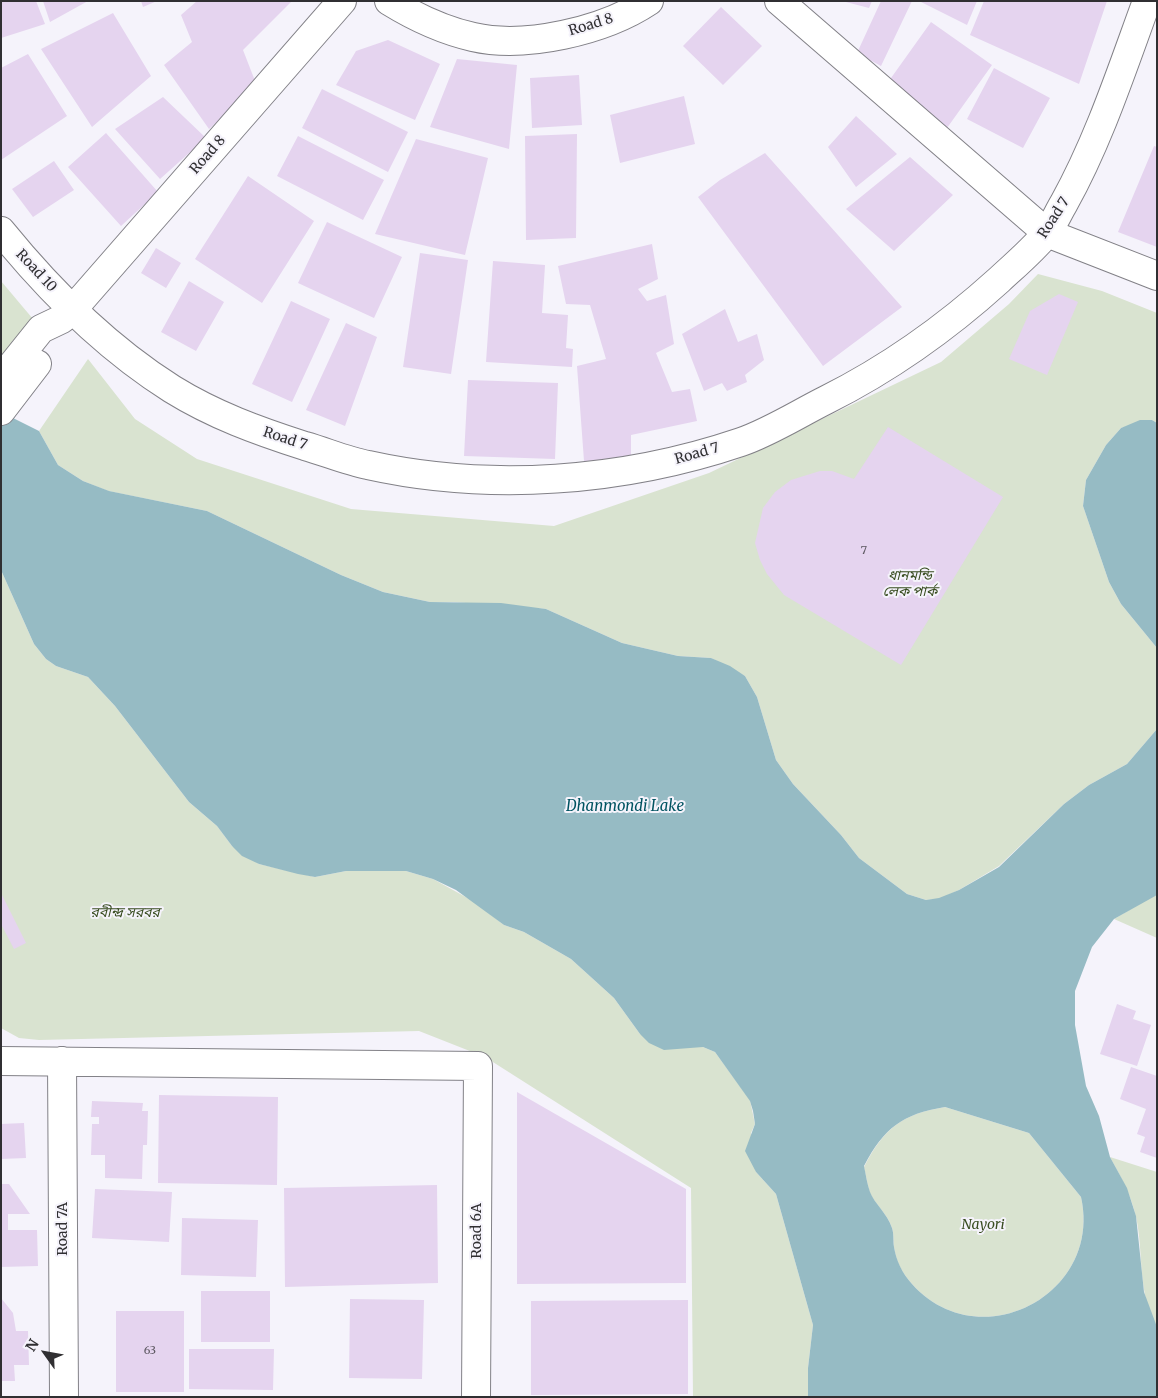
<!DOCTYPE html>
<html>
<head>
<meta charset="utf-8">
<style>
  body { margin:0 }
  #map { position:relative; width:1158px; height:1398px; overflow:hidden; background:#f5f3fb; font-family:Merriweather,serif }
  canvas { display:block }
  .frame { position:absolute; inset:0; border:2px solid #302f32; pointer-events:none }
  .north { position:absolute; left:20px; top:1328px; width:50px; height:50px; -webkit-text-stroke:4px #f5f3fb; paint-order:stroke; rotate:302deg; font-size:14px; font-weight:700; line-height:20px; text-align:center; color:#302f32 }
  .north::after { content:''; display:block; margin:auto; width:18px; height:22px; background:#302f32; clip-path:polygon(50% 0,100% 100%,50% 72%,0 100%) }
</style>
</head>
<body>
<div id="map">
<canvas width="1158" height="1398"></canvas>
<div class="frame"></div>
<div class="north">N</div>
</div>
<script>
const c = document.querySelector('canvas').getContext('2d');
c.lineJoin = 'round';
function fill(path, color) { c.fillStyle = color; c.fill(path, 'evenodd'); }
function strokePath(path, color, width, dash) { c.strokeStyle = color; c.lineWidth = width; c.lineCap = dash ? 'butt' : 'round'; c.setLineDash(dash || []); c.stroke(path); }
function drawText(font, color, halo, rows, align = 'center') {
  c.font = font + ' Merriweather,"Noto Sans Bengali",serif'; c.lineWidth = 4; c.setLineDash([]); c.textBaseline = 'middle'; c.strokeStyle = halo; c.fillStyle = color; for (const [text, x, y, turn = 0] of rows) {
    c.save(); c.translate(x, y); c.rotate((+turn || 0) * Math.PI / 180); c.textAlign = isNaN(turn) ? turn : align; if (halo) c.strokeText(text, 0, 0); c.fillText(text, 0, 0); c.restore();
  }
}
fill(new Path2D(`
  M1038,274L1102,291L1157,313V423L1152,420L1121,428L1106,445L1086,480L1083,506L1109,582L1121,604L1157,648V729L1127,764L1089,785L1064,804L999,866L959,890L939,899L926,900L907,894L859,858L841,835L793,784L776,760L757,697L745,676L711,658L678,656L622,643L546,609L453,602H430L383,592L341,575L207,511L108,491L83,481L58,465L39,431L88,359L135,419L197,459L351,509L554,526L709,473L941,362L1009,304Z
  M1,281L33,319L1,370Z
  M1,570L34,644L46,659L56,666L88,677L115,706L189,802L217,826L232,846L259,864L315,877L346,871H406L433,879L473,901L504,925L524,932L571,959L614,998L640,1034L684,1047H703L715,1052L750,1100L755,1124L751,1133L756,1172L776,1194L813,1325L808,1368V1397H693L691,1188L485,1057L419,1031L39,1040L19,1038L1,1028Z
  M1157,895V938L1114,919L1153,896Z
  M945,1107L1029,1133L1081,1197C1103,1295 979,1359 912,1284C902,1273 896,1261 894,1247C893,1240 894,1234 892,1228C887,1213 874,1203 870,1193C867,1184 866,1175 864,1167C884,1128 902,1114 945,1107Z
  M1110,1157L1157,1172V1327C1137,1294 1144,1253 1136,1217C1131,1195 1121,1177 1110,1157Z`), '#d9e3d0');
fill(new Path2D(`
  M1,412L39,431L58,465L83,481L109,491L207,511L341,575L383,592L430,602L501,603L546,609L622,643L678,656L711,658L730,666L745,676L757,697L776,760L793,784L841,835L859,858L907,894L926,900L939,898L959,890L999,867L1064,804L1089,785L1127,764L1157,729V895L1114,919L1092,947L1075,991V1025L1086,1086L1099,1116L1110,1157L1127,1188L1136,1216L1144,1292L1157,1327V1397H808V1368L813,1325L776,1194L756,1172L745,1151L755,1124L753,1111L750,1101L715,1052L703,1047L664,1050L649,1043L640,1034L614,998L571,959L524,932L504,925L456,890L433,879L406,871H346L315,877L298,874L259,864L242,856L232,846L217,826L189,802L115,706L88,677L56,666L46,659L34,644L1,570ZM945,1107L1029,1133L1081,1197C1103,1295 979,1359 912,1284C902,1273 896,1260 894,1247C893,1240 894,1234 892,1228C887,1213 874,1203 870,1192C867,1184 866,1175 864,1166C884,1128 902,1114 945,1107Z
  M1140,420H1152L1157,423V648L1121,604L1109,582L1083,506L1086,480L1106,445L1121,428Z`), '#96bbc4');
fill(new Path2D(`
  M1,1H36L45,24L1,38Z
  M43,1H88L50,22Z
  M141,1H157L143,7Z
  M197,1L291,2L243,50L257,86L209,129L164,65L192,42L181,15Z
  M842,1H872L869,8Z
  M881,1H912L881,66L857,53Z
  M919,1H977L967,25Z
  M984,1H1107L1079,84L970,35Z
  M721,7L762,46L723,85L683,46Z
  M113,13L151,76L92,127L41,49Z
  M931,22L992,65L947,128L886,85Z
  M388,40L440,64L415,120L336,85L356,51Z
  M28,54L67,116L1,160V68Z
  M457,59L517,65L509,149L430,127Z
  M994,68L1050,98L1023,148L967,119Z
  M579,75L582,125L532,128L530,78Z
  M322,89L408,132L388,172L302,128Z
  M684,96L695,144L620,163L610,115Z
  M163,97L206,138L160,179L115,129Z
  M856,116L897,154L856,187L828,147Z
  M106,133L158,192L121,226L68,167Z
  M577,134L576,238L526,240L525,136Z
  M298,136L384,180L363,220L277,176Z
  M416,139L488,158L465,255L375,234Z
  M1154,146L1157,147V247L1118,232Z
  M765,153L902,307L823,366L698,197L720,180Z
  M910,157L953,195L894,251L846,209Z
  M54,161L74,190L33,217L12,189Z
  M248,176L314,221L262,303L195,259Z
  M327,222L402,257L374,318L298,283Z
  M652,244L658,279L638,289L647,301L666,295L674,344L656,353L672,392L690,389L697,421L631,435V459L584,461L577,366L606,359L590,305L566,304L558,266Z
  M156,248L181,263L166,288L141,273Z
  M420,253L468,260L451,374L403,367Z
  M493,261L545,265L542,313L568,315L566,348L573,349L572,367L486,362Z
  M189,281L224,302L196,351L161,332Z
  M1059,294L1078,302L1047,375L1009,359L1030,311Z
  M291,301L330,319L292,402L252,384Z
  M725,309L738,342L757,334L764,360L745,375L747,382L727,391L722,383L704,391L682,334Z
  M346,323L377,337L345,426L306,410Z
  M468,380L558,383L555,459L464,456Z
  M888,427L1003,497L901,665L784,595L767,574L760,560L755,543L763,508L775,492L791,480L820,471H832L854,479Z
  M1,893L26,943L14,949L1,924Z
  M1117,1004L1136,1011L1133,1019L1151,1025L1137,1066L1100,1054Z
  M1131,1067L1157,1076V1158L1140,1152L1145,1137L1137,1134L1146,1109L1120,1099Z
  M517,1092L686,1189V1283L517,1284Z
  M159,1095L278,1097L277,1185L158,1183Z
  M92,1101L143,1103L142,1111H148L147,1145H143L142,1179L105,1178V1155H91L92,1124H99V1117H91Z
  M24,1123L26,1158L1,1159V1124Z
  M1,1184H9L30,1214H8V1230H37L38,1266L1,1267Z
  M437,1185L438,1283L285,1287L284,1188Z
  M95,1189L172,1192L169,1242L92,1238Z
  M182,1218L258,1220L256,1277L181,1275Z
  M201,1291H270V1342H201Z
  M1,1298L13,1313L16,1331H28L29,1365H14L15,1381H1Z
  M350,1299L424,1300L422,1379L349,1378Z
  M688,1300V1394L531,1395V1301Z
  M116,1311H184V1392H116Z
  M189,1349H274L273,1390L189,1389Z`), '#e5d4ef');
const minor = new Path2D(`
  M389,1C415,17 442,30 473,37C525,49 604,31 649,1
  M779,1L1047,233L1157,276
  M1,231C49,290 107,348 172,389C214,415 258,431 305,446C326,452 347,461 368,465C490,492 623,482 741,442C770,432 798,414 826,400C890,368 946,328 999,280C1014,266 1032,251 1046,234C1053,225 1058,213 1064,203C1099,140 1122,69 1147,1
  M1,379L41,329L62,319L73,309L342,1
  M1,411L37,364
  M1,1061L478,1066L476,1397
  M62,1061L64,1397`);
strokePath(minor, '#828187', 30);
strokePath(minor, '#fff', 28);
drawText('11px', '#5d5861', null, [
  ["7",864,551],
  ["63",150,1351]
]);
drawText('14px', '#302f32', '#f5f3fb', [
  ["Road 8",591,25,-17],
  ["Road 8",208,155,-49],
  ["Road 7",1054,218,-57],
  ["Road 10",36,271,47],
  ["Road 7",285,439,18],
  ["Road 7",697,454,-16],
  ["Road 7A",63,1229,-90],
  ["Road 6A",477,1231,-90]
]);
drawText('italic 14px', '#394d21', '#f5f3fb', [
  ["ধানমন্ডি",910,576],
  ["লেক পার্ক",910,592],
  ["রবীন্দ্র সরবর",125,913],
  ["Nayori",983,1225]
]);
drawText('italic 15px', '#005361', '#f5f3fb', [
  ["Dhanmondi Lake",625,807]
]);
</script>
</body>
</html>
